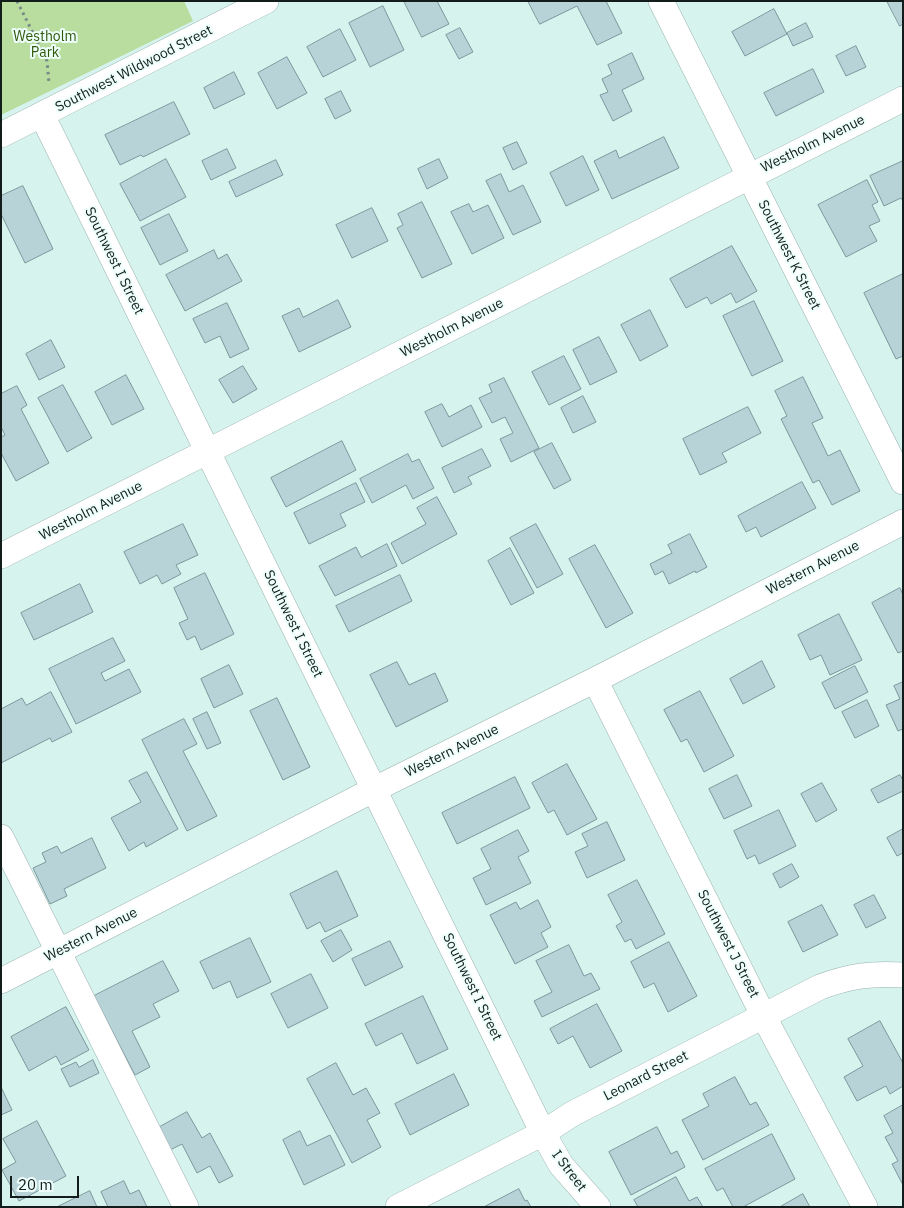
<!DOCTYPE html>
<html>
<head>
<meta charset="utf-8">
<style>
  body { margin:0 }
  #map { position:relative; width:904px; height:1208px; overflow:hidden; background:#d7f3ee; font-family:"IBM Plex Sans",sans-serif }
  canvas { display:block }
  .frame { position:absolute; inset:0; border:2px solid #121d1b; pointer-events:none }
  .scale { position:absolute; left:10px; top:1176px; width:69px; height:22px; box-sizing:border-box; border:2px solid #121d1b; border-top:0; padding-left:6px; font-size:15px; line-height:18px; white-space:nowrap; color:#121d1b; -webkit-text-stroke:4px #edfefb; paint-order:stroke }
</style>
</head>
<body>
<div id="map">
<canvas width="904" height="1208"></canvas>
<div class="frame"></div>
<div class="scale">20 m</div>
</div>
<script>
const c = document.querySelector('canvas').getContext('2d');
c.lineJoin = 'round';
function fill(path, color) { c.fillStyle = color; c.fill(path, 'evenodd'); }
function strokePath(path, color, width, dash) { c.strokeStyle = color; c.lineWidth = width; c.lineCap = dash ? 'butt' : 'round'; c.setLineDash(dash || []); c.stroke(path); }
function drawText(font, color, halo, rows, align = 'center') {
  c.font = font + ' "IBM Plex Sans",sans-serif'; c.lineWidth = 4; c.setLineDash([]); c.textBaseline = 'middle'; c.strokeStyle = halo; c.fillStyle = color; for (const [text, x, y, turn = 0] of rows) {
    c.save(); c.translate(x, y); c.rotate((+turn || 0) * Math.PI / 180); c.textAlign = isNaN(turn) ? turn : align; if (halo) c.strokeText(text, 0, 0); c.fillText(text, 0, 0); c.restore();
  }
}
fill(new Path2D(`
  M1,1H184L193,21L1,115Z`), '#b9dd9f');
const building = new Path2D(`
  M404,1H437L449,24L422,37Z
  M528,1H606L622,33L597,45L577,6L540,24Z
  M887,1H903V24L900,26Z
  M383,6L404,50L370,67L349,23Z
  M774,9L787,34L745,56L732,32Z
  M806,23L813,37L793,46L787,33Z
  M460,28L473,52L459,59L446,35Z
  M340,29L356,60L323,77L307,47Z
  M856,46L866,67L846,76L836,56Z
  M632,53L644,79L622,90L632,111L613,121L600,95L608,92L602,79L612,74L608,65Z
  M287,57L307,93L277,109L258,73Z
  M813,69L824,92L776,116L764,93Z
  M234,72L245,94L214,109L204,88Z
  M341,91L351,111L335,119L325,99Z
  M174,102L190,134L143,157L141,155L120,165L105,135Z
  M664,137L679,168L612,199L594,161L616,150L619,158Z
  M517,142L527,163L513,170L503,148Z
  M227,149L236,168L211,180L202,161Z
  M583,156L599,190L566,206L550,173Z
  M166,159L186,197L140,221L120,184Z
  M439,159L448,178L427,189L418,169Z
  M276,160L283,175L236,197L229,182Z
  M903,161V201L901,198L884,206L870,176Z
  M501,174L509,192L523,185L541,222L513,235L486,181Z
  M867,180L878,202L872,205L880,221L869,226L877,241L846,257L818,205Z
  M23,186L53,249L25,263L1,214V196Z
  M422,202L452,264L422,278L397,228L403,225L398,214Z
  M469,204L473,212L488,205L504,238L472,254L451,212Z
  M372,208L388,241L352,258L336,225Z
  M169,214L188,251L160,265L141,228Z
  M732,246L757,291L736,303L731,293L711,304L707,297L686,308L670,279Z
  M214,250L218,259L227,254L242,281L185,311L166,275Z
  M903,274V356L896,359L864,293Z
  M338,300L351,327L299,352L282,316L299,308L303,317Z
  M754,301L783,361L752,376L723,316Z
  M227,303L249,349L230,358L220,336L205,343L193,319Z
  M650,310L668,346L640,361L621,325Z
  M599,337L617,372L590,385L573,350Z
  M51,340L65,367L39,380L26,354Z
  M564,356L581,389L549,405L532,372Z
  M243,366L257,389L233,403L219,380Z
  M126,375L144,409L112,425L95,392Z
  M803,377L823,418L812,423L828,456L840,450L860,491L832,505L819,480L813,483L781,419L787,416L775,391Z
  M504,378L539,448L511,462L500,439L513,433L505,417L492,423L479,398L492,392L489,385Z
  M63,385L92,438L67,452L38,398Z
  M17,386L27,405L21,409L49,463L16,481L1,453V437L5,435L1,427V394Z
  M583,396L596,422L573,433L561,408Z
  M442,404L449,417L471,405L482,427L442,447L425,412Z
  M748,407L761,433L722,453L727,462L700,475L683,439Z
  M342,441L356,470L286,507L271,478Z
  M552,443L571,480L554,489L534,452Z
  M482,449L491,466L468,477L472,484L454,493L442,468Z
  M408,454L412,462L419,459L434,488L413,499L406,485L372,503L360,479Z
  M802,482L816,508L761,537L756,527L746,532L738,516Z
  M356,483L365,502L340,514L346,526L309,544L294,513Z
  M437,497L457,534L402,564L391,543L426,524L417,508Z
  M183,524L198,555L176,565L181,574L162,584L157,575L140,584L124,552Z
  M536,524L563,574L537,588L510,538Z
  M690,534L707,567L696,573L695,571L669,584L663,571L655,575L650,564L672,553L668,545Z
  M387,544L397,566L335,596L319,566L356,547L361,557Z
  M595,545L633,613L606,628L569,559Z
  M510,548L534,593L511,605L488,561Z
  M205,573L234,634L201,650L195,636L187,640L179,623L188,619L174,588Z
  M400,575L412,601L349,632L336,606Z
  M80,584L93,612L34,640L21,613Z
  M900,588L903,595V651L898,653L872,603Z
  M839,614L862,660L830,675L821,655L810,660L798,635Z
  M113,638L125,661L101,673L105,681L129,669L141,692L76,724L49,669Z
  M762,661L775,687L743,704L730,679Z
  M397,662L409,685L435,673L448,701L396,727L370,675Z
  M229,665L243,694L214,708L201,679Z
  M855,666L868,692L835,709L822,683Z
  M903,682V729L898,731L886,705L900,699L894,686Z
  M700,691L734,756L704,772L687,739L681,742L664,710Z
  M51,692L72,732L52,742L50,738L1,763V709L22,698L26,705Z
  M277,698L310,767L283,780L250,711Z
  M867,700L879,726L855,738L842,712Z
  M207,712L221,743L207,749L193,719Z
  M184,719L197,744L183,751L217,816L187,831L142,740Z
  M567,764L597,819L567,835L554,810L548,813L532,783Z
  M147,772L178,829L146,847L144,842L129,851L111,818L141,802L129,781Z
  M737,775L752,806L724,819L709,789Z
  M900,775L903,780V791L878,803L871,790Z
  M515,777L530,808L457,844L442,813Z
  M822,783L837,810L816,822L801,794Z
  M779,810L796,846L759,864L755,855L747,859L734,831Z
  M607,822L625,860L587,878L575,852L588,846L582,834Z
  M903,829V853L897,856L887,838Z
  M518,830L529,851L518,857L531,883L486,905L473,878L491,869L481,849Z
  M92,838L106,868L64,889L67,896L50,904L33,868L46,862L42,853L57,846L61,853Z
  M792,864L799,877L780,888L773,874Z
  M337,871L358,916L325,932L320,922L307,929L290,894Z
  M637,880L665,934L636,949L631,939L625,942L616,926L622,922L608,895Z
  M874,895L886,918L866,928L854,905Z
  M538,900L551,927L541,933L548,947L515,964L490,915L516,902L520,909Z
  M822,905L838,935L803,952L788,922Z
  M341,930L352,950L333,962L321,941Z
  M250,938L271,982L237,998L230,981L213,989L200,962Z
  M390,941L403,967L365,986L352,959Z
  M669,942L697,996L668,1012L654,983L644,988L631,962Z
  M569,945L584,976L591,973L600,989L542,1017L534,1001L552,992L536,961Z
  M163,961L179,991L153,1004L160,1017L132,1031L150,1067L135,1075L94,996Z
  M311,974L328,1008L288,1028L271,994Z
  M423,996L448,1049L417,1064L402,1033L376,1046L365,1024Z
  M597,1004L622,1051L590,1068L573,1036L558,1044L550,1029Z
  M66,1007L89,1050L61,1065L56,1056L29,1071L11,1037Z
  M880,1021L903,1063V1086L890,1094L886,1086L857,1101L844,1077L863,1066L848,1039Z
  M93,1060L99,1073L70,1087L61,1069L76,1062L79,1067Z
  M336,1063L353,1095L366,1088L380,1113L367,1120L381,1147L352,1163L307,1079Z
  M454,1074L469,1105L410,1135L395,1104Z
  M735,1077L750,1105L756,1102L769,1125L703,1160L682,1120L709,1106L703,1094Z
  M1,1087L12,1110L1,1115Z
  M903,1105V1185L892,1164L898,1161L885,1137L893,1133L884,1116Z
  M187,1112L202,1138L210,1133L233,1176L219,1183L210,1166L197,1173L182,1144L170,1150L158,1128Z
  M37,1121L66,1176L19,1201L2,1170L16,1162L3,1139Z
  M657,1127L671,1154L677,1151L685,1167L631,1195L609,1152Z
  M300,1131L307,1146L330,1135L345,1165L304,1185L283,1140Z
  M772,1134L795,1179L743,1207H733L723,1188L717,1191L705,1169Z
  M676,1177L689,1201L697,1197L703,1207H638L634,1200Z
  M124,1181L130,1194L139,1190L147,1207H108L101,1192Z
  M519,1189L525,1201L527,1200L531,1207H484Z
  M90,1191L97,1207H57Z
  M803,1194L810,1207H780Z`);
fill(building, '#b7d3d8');
strokePath(building, '#7c979b', 1);
const minor = new Path2D(`
  M661,1L903,482
  M42,115L543,1133L561,1165L598,1207
  M1,135L266,1
  M1,556L903,99
  M595,680L763,1015L865,1207
  M1,837L186,1207
  M1,981L375,789L595,680L903,522
  M398,1207L543,1133L572,1114L820,987C850,976 870,973 903,975`);
strokePath(minor, '#98b3af', 26);
strokePath(new Path2D(`
  M17,1L47,61L49,83`), '#768986', 3, [2.5, 4]);
strokePath(minor, '#fff', 25);
drawText('14px', '#325708', '#edfefb', [
  ["Westholm",45,37],
  ["Park",45,53]
]);
drawText('14px', '#121d1b', '#edfefb', [
  ["Southwest Wildwood Street",134,69,-27],
  ["Westholm Avenue",813,144,-26],
  ["Southwest K Street",789,255,63],
  ["Southwest I Street",114,261,64],
  ["Westholm Avenue",452,328,-27],
  ["Westholm Avenue",91,511,-27],
  ["Western Avenue",813,568,-27],
  ["Southwest I Street",293,624,64],
  ["Western Avenue",452,751,-26],
  ["Western Avenue",91,935,-27],
  ["Southwest J Street",728,944,63],
  ["Southwest I Street",472,987,64],
  ["Leonard Street",646,1076,-27],
  ["I Street",569,1171,53]
]);
</script>
</body>
</html>
